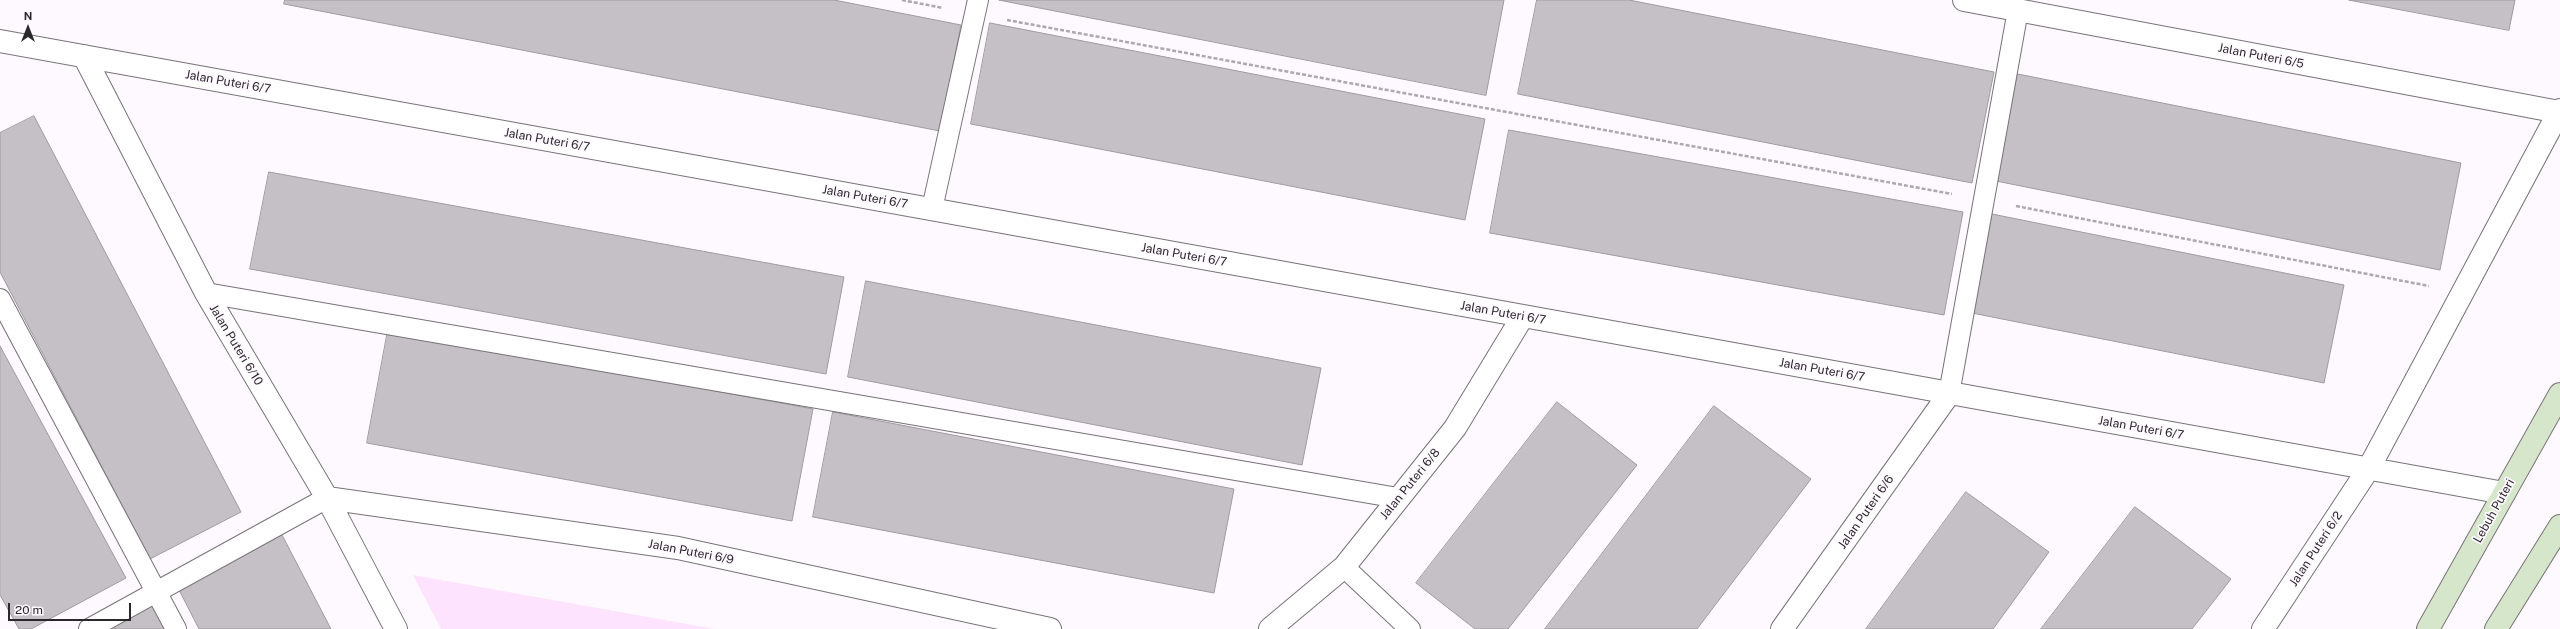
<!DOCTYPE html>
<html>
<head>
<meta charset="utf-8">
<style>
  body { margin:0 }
  #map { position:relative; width:2560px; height:629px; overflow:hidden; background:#fef9ff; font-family:"Public Sans",sans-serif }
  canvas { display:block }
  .north { position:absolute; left:8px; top:8px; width:40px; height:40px; -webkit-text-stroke:3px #fef9ff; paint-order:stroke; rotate:0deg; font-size:11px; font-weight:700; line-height:16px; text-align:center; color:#2a282a }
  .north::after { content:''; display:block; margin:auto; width:14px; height:18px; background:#2a282a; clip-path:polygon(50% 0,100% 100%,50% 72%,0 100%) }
  .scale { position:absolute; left:8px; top:603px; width:123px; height:18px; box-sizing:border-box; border:2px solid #2a282a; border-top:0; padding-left:5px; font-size:12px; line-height:14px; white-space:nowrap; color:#2a282a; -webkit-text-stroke:3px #fef9ff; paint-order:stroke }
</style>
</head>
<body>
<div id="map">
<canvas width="2560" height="629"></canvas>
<div class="north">N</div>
<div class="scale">20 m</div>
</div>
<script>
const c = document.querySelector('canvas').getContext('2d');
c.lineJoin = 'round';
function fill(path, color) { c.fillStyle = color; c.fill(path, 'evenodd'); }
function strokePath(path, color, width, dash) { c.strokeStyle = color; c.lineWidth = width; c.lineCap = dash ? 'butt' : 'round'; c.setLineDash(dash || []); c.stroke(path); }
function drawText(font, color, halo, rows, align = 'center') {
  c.font = font + ' "Public Sans",sans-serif'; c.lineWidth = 3.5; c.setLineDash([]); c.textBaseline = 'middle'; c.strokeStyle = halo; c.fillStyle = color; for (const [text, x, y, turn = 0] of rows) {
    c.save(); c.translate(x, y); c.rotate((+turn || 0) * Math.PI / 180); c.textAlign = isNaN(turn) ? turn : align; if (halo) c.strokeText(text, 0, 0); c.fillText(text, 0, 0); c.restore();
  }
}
fill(new Path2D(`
  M413,575L715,629H441Z`), '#fde3fe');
const building = new Path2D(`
  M285,0H834L961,25L940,131L284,4Z
  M999,0H1504L1486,95Z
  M1537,0H1629L1994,72L1972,183L1518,94Z
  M2349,0H2515L2509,30Z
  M990,23L1485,119L1465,220L971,124Z
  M2018,74L2461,163L2440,270L1996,181Z
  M34,116L241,512L150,559L0,272V133Z
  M1509,130L1963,212L1944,315L1490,233Z
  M269,172L844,277L826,374L250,269Z
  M1992,214L2344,285L2324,383L1972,313Z
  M866,281L1321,368L1302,465L848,377Z
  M388,330L813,409L792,521L367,443Z
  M0,346L126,578L31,629H19L0,595Z
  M1557,402L1637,465L1508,629H1475L1416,583Z
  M1714,406L1811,479L1697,629H1545Z
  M833,412L1234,489L1214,593L813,517Z
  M1966,492L2049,552L1993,629H1866Z
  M2135,507L2231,579L2192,629H2041Z
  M281,533L331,629H199L177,586Z
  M152,603L165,629H102Z`);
fill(building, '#c5bfc6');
strokePath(building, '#a09aa1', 1);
const service = new Path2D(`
  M932,209L978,0
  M206,293L1398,498
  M0,299L176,629
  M1949,394L2018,10
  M1344,567L1410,629
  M89,629L327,498`);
const minor = new Path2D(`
  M1964,0L2559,112
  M0,41L2504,493
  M84,56L206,293L327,498L396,629
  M327,498L678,548L1050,629
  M1270,629L1344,567L1455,428L1523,316
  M1782,629L1949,394
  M2263,629L2369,468L2560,110`);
const secondary = new Path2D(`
  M2428,629L2560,394
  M2496,629L2560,526`);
strokePath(service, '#797379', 22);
strokePath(minor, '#797379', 24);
strokePath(secondary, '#797379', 24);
strokePath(new Path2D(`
  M902,0L943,8
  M1007,20L1952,194
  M2016,206L2429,286`), '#aca8ad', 2.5, [4, 2]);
strokePath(service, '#fff', 20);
strokePath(minor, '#fff', 22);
strokePath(secondary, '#d6e6cb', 22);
drawText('12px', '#2a282a', '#fef9ff', [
  ["Jalan Puteri 6/5",2261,56,11],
  ["Jalan Puteri 6/7",228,82,10],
  ["Jalan Puteri 6/7",547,140,10],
  ["Jalan Puteri 6/7",865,197,10],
  ["Jalan Puteri 6/7",1184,255,10],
  ["Jalan Puteri 6/7",1503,313,10],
  ["Jalan Puteri 6/10",236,345,59],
  ["Jalan Puteri 6/7",1822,370,10],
  ["Jalan Puteri 6/7",2141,428,10],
  ["Jalan Puteri 6/8",1410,484,-51],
  ["Lebuh Puteri",2494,511,-61],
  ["Jalan Puteri 6/6",1866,512,-55],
  ["Jalan Puteri 6/2",2316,549,-57],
  ["Jalan Puteri 6/9",691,552,11]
]);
</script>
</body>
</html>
